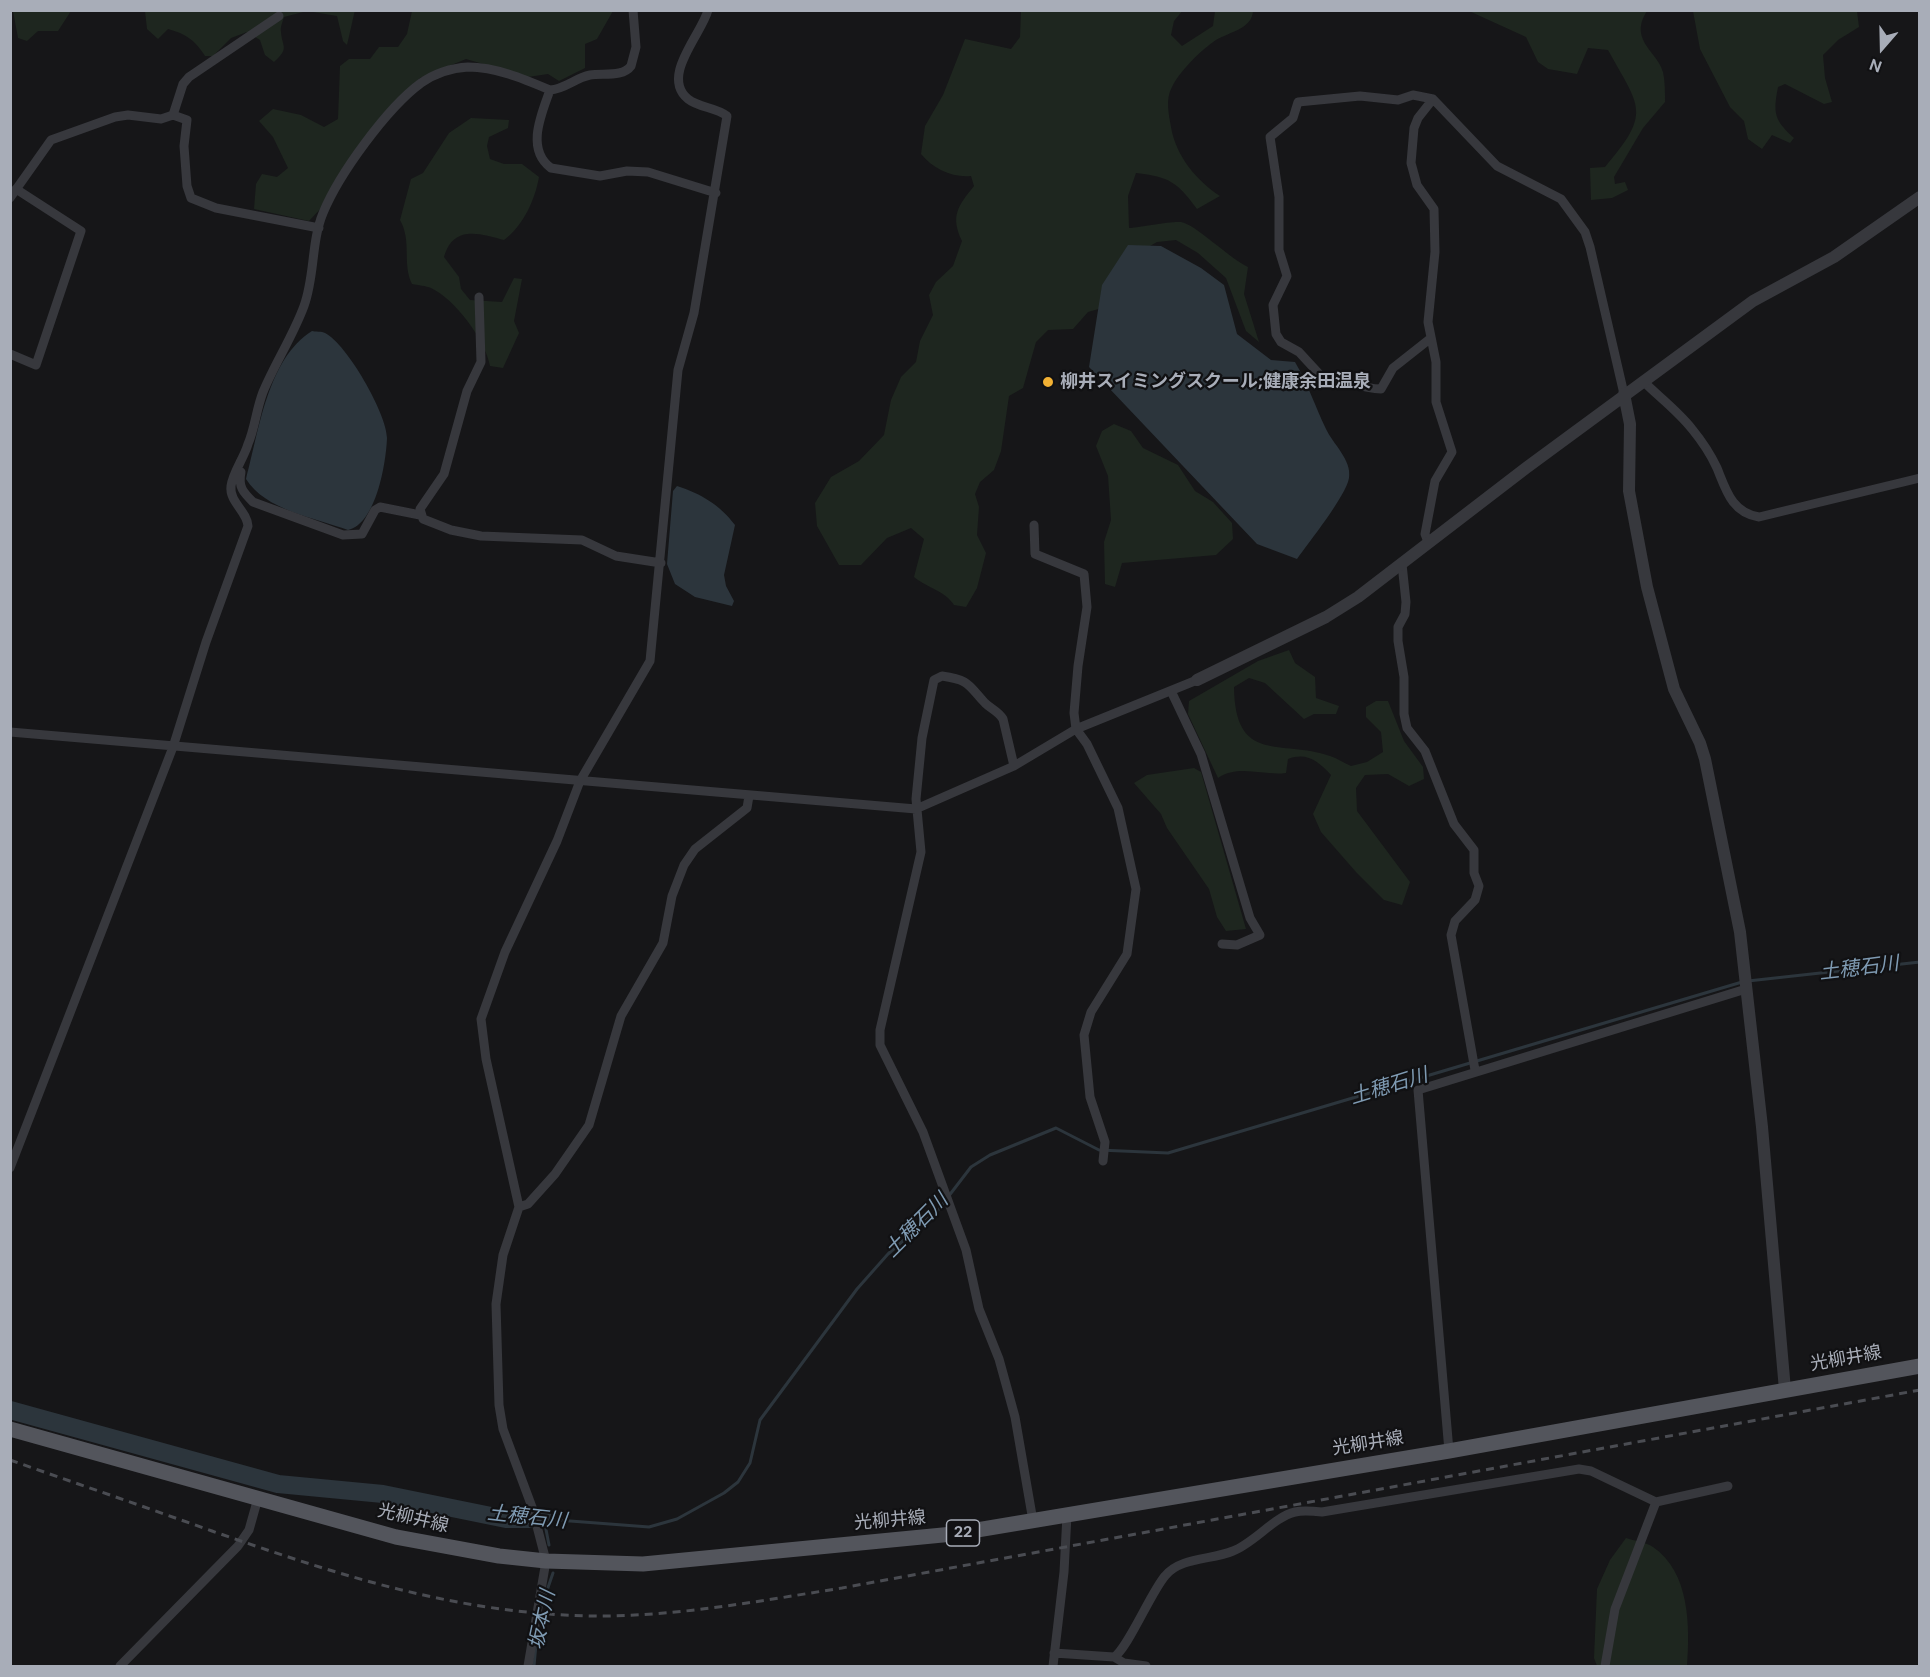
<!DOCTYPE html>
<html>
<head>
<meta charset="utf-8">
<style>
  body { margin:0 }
  #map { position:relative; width:1930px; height:1677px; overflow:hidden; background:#161618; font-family:"DM Sans",sans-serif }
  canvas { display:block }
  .frame { position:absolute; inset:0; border:12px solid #a8adb8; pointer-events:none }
  .north { position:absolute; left:1852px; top:18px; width:60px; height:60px; -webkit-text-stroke:4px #111113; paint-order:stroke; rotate:200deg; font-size:16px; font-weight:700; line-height:24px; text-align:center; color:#a8adb8 }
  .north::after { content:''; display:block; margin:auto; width:21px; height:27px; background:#a8adb8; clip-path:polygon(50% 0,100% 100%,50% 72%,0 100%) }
</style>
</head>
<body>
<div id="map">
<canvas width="1930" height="1677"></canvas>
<div class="frame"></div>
<div class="north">N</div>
</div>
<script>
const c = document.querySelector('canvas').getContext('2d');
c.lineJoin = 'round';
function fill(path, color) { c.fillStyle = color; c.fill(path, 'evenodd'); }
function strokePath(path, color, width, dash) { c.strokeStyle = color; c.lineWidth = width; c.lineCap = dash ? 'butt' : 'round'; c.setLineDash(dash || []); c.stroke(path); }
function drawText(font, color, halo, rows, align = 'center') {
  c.font = font + ' "DM Sans","Noto Sans JP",sans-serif'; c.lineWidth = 4.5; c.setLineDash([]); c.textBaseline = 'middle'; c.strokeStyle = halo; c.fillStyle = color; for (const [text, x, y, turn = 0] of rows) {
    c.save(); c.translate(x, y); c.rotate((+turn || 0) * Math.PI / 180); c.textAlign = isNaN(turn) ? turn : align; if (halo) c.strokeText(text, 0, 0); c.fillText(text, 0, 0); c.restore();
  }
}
fill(new Path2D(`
  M355,10L347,45L343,41L337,16L307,11L284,17C283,21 280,27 281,32C282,47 290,48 274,62L265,55L260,40L247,32L231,38L213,56H205C195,40 186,34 168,29L158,39L147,29L145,11Z
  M1183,10L1174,21L1171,35L1182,46L1213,26L1215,11H1253C1252,29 1229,32 1216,40C1201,50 1180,71 1172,87C1165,99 1169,115 1171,127C1176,156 1196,180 1220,196L1197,209C1177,182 1170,177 1136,173L1128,196L1129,228C1142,227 1170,221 1181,222C1195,224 1229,258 1248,267L1244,294L1259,342L1246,331L1226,278L1198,253L1176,240L1157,242L1129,258L1109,306L1088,312L1073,329L1048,330L1036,342L1023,388L1009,396L1001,451L994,470L980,482L975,494L979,507L977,535L986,553L977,588L966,607L954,605C944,590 929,589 914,577L924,539L911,528L887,538L861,565H839L817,526L815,503L831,477L859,461L884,435L891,400L901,377L916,362L920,341L933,315L929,295L936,282L953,266L962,241C950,216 958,206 974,186L971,176C953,178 933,169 921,154L925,126L943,95L965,39L1011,49L1020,37L1021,11Z
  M13,11V10L71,11L58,31H38L27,41L18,38Z
  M412,11H613L597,39L585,44V68L559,81L548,74L528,77L466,59L420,78L395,101L323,206L309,221L254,209L256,184L262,174L277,177L288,168L273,137L259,121L273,109L301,115L324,127L338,119L340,66L349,59H370L379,47H398L407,34Z
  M1469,11H1647C1628,40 1658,52 1663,72C1665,81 1665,92 1665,102L1643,128L1614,177L1615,184L1625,182L1628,190L1612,198L1591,200L1590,168L1605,167C1652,112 1640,108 1608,50L1588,48L1577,74L1548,69L1538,62L1526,37Z
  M1693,11H1857L1859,27L1838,40L1823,55L1825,78L1832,102L1824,104L1785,84L1778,87C1773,113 1774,120 1794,138L1790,143L1772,135L1762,149L1748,139L1744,121L1730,107L1700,49Z
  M471,118L509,120L508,128L489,137L487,146L490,159L504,164H522L539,177C535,200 523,226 504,240C479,233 453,225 444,257L459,277L461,289L470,300L502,302L514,278L522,279L514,321L519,333L503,368L490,366C486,341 455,299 431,288C426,286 418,285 412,284C402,264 412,241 400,220L411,179L423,173L449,133Z
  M1114,424L1131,431L1143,448L1178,465L1195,491L1213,502L1232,523L1233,539L1216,555L1122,563L1115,587L1105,584L1104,542L1111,520L1108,476L1096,446L1102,431Z
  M1289,650L1295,663L1315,677L1316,698L1339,706L1336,714H1314L1304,719L1265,683L1249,678L1234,687C1235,765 1281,739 1330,756C1337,758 1344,763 1351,766L1367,762L1383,752L1381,732L1366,717V707L1376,701H1388L1404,741L1423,767L1424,779L1409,786L1388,774L1365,775L1356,788L1357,811L1410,882L1402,905L1384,900L1356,872L1321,832L1313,814L1331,775C1318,761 1307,752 1288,759L1286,773C1263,776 1239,764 1218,778L1188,714L1189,701L1258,661Z
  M1194,768L1201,772L1246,929L1226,931L1217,917L1209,889L1167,828L1161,814L1134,783L1147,775Z
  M1626,1538C1634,1541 1646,1542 1653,1547C1690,1572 1690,1627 1687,1666H1597L1594,1658L1597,1589L1610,1560Z`), '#1e261f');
fill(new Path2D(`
  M1128,245L1161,246L1201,268L1224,285L1237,334L1271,360L1295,362C1308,384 1315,406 1326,429C1333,444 1352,460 1349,478C1346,496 1309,542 1297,559L1257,544L1089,367L1102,285Z
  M312,331C315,332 322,331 325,333C347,344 387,414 387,438C386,464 376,524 348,530C315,518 265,510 246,479C259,432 267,359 312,331Z
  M677,486C701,494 719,504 735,525L724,575L726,586L734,601L732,606L695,597L675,584L667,564L673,491Z`), '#2c353c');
strokePath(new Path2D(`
  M1748,981L1920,962
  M549,1545L544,1519L649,1527L677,1519L724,1493L738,1482L750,1463L760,1420L857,1289L888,1254L938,1210L971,1167L990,1155L1056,1128L1099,1150L1168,1153L1742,982
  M543,1602L553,1573
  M534,1666L536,1644`), '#2c353c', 3);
strokePath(new Path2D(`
  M10,1410L278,1484L383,1494L506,1519H544`), '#2c353c', 18);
strokePath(new Path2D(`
  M550,90C542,113 525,149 551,168L600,176L627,171L648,172L716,193
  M173,115L183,84L189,77L279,16
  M10,198L51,140L115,117L128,115L161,119L173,115L187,120L184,146L187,186L191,198L216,208L319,228
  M479,297L481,362L467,391L444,474L420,509L423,519L451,530L481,536L582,540L616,556L661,563
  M1431,338L1393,368L1381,389C1362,389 1341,379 1322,377L1299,352L1281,342L1276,334L1273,305L1287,276L1279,250V197L1270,137L1293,118L1298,102L1360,96L1398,100L1413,95L1433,99L1497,166L1561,199L1585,232L1590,247L1624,394
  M10,354L36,365L81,231L16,189
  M1643,381C1659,397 1678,411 1692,429C1701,440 1711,455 1717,468C1726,490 1732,513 1759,517L1920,478
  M241,472C238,487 243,492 253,502L343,535L362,534L375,510L380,507L420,515
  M1034,525L1035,554L1084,574L1087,607L1078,666L1074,713L1076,729L1087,744L1118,808L1136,889L1127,954L1091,1012L1084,1035L1090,1097L1105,1142L1103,1161
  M1428,542L1425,534L1435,481L1452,452L1436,402V362L1428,322L1435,252L1434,209L1417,185L1411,163L1414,128L1418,118L1433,99
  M1402,564L1406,602L1405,614L1398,627V641L1404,677V714L1407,728L1425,751L1454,824L1474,850V873L1479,886L1475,900L1455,921L1451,935L1475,1070
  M1172,693L1201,754L1250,918L1260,935L1237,945L1222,944
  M10,732L916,809L1014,766L1076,729L1197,680
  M1014,766L1003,719C998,711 991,709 985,703C968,685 970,680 942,676L934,680L922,738L916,799L921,852L880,1030V1045L923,1132L966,1250L979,1309L999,1359L1015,1417L1033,1521
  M10,1168L173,747L206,642L248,526C247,511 229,502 231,486C233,472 244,458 248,444C255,428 256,410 263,392C275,363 293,336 304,306C315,276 311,242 323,213C339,174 387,108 421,83C434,74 451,68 468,67C496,67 524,79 550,90C565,89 575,78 590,75C604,73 623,77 631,66L636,47L633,10
  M519,1207L528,1204L555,1174L589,1125L621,1016L663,943L672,896L684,865L695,849L747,808L749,796
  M1449,1451L1418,1090L1746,989
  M1054,1653L1114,1657C1127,1650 1151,1592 1165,1576C1180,1557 1212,1560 1233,1551C1254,1543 1274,1517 1295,1512C1303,1510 1313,1511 1322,1512L1579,1469L1591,1471L1656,1502L1728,1486
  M1114,1657L1124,1663L1146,1666
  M120,1666L238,1546L249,1530L258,1498
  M528,1666L546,1561L532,1507L503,1429L499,1405L496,1304L503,1255L519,1207L486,1059L481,1019L505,952L557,841L580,781L650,661L678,370L694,313L727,116C716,107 699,108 688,99C660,76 702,34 708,10
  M1053,1666L1064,1572L1067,1515
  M1605,1666L1615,1609L1656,1502`), '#37383d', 9);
strokePath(new Path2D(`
  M1624,394L1630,424L1629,491L1647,587L1674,689L1700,743L1705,759L1740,932L1762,1127L1785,1390
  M1197,680L1326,617L1358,597L1526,468L1753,301L1834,257L1920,197`), '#37383d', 12);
strokePath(new Path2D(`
  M10,1429L396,1537L499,1556L546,1561L643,1564L953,1534L1449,1451L1920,1366`), '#53555c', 15);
strokePath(new Path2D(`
  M10,1460C78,1484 145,1507 212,1531C338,1575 454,1613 590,1616C675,1617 759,1601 842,1588L1920,1390`), '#4a4c52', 3, [8, 6]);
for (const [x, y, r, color] of [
  [1048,382,6,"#f2b134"]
]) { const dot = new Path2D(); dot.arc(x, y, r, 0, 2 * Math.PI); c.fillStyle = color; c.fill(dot); strokePath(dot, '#111113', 2); }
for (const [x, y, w] of [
  [963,1533,33]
]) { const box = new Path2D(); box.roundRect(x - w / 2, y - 13, w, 26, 4.5); c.fillStyle = '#111113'; c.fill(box); strokePath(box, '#a8adb8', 1.5); }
drawText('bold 16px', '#a8adb8', null, [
  ["22",963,1533]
]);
drawText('bold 18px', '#a8adb8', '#111113', [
  ["柳井スイミングスクール;健康余田温泉",1060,382]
], 'left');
drawText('18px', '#a8adb8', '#111113', [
  ["光柳井線",1846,1359,-10],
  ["光柳井線",1368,1444,-9],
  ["光柳井線",413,1519,13],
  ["光柳井線",890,1521,-5]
]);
drawText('italic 20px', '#7f9bb3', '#111113', [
  ["土穂石川",1859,969,-7],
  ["土穂石川",1389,1087,-17],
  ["土穂石川",917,1226,-45],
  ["土穂石川",527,1518,6],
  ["坂本川",543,1620,-78]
]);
</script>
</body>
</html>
